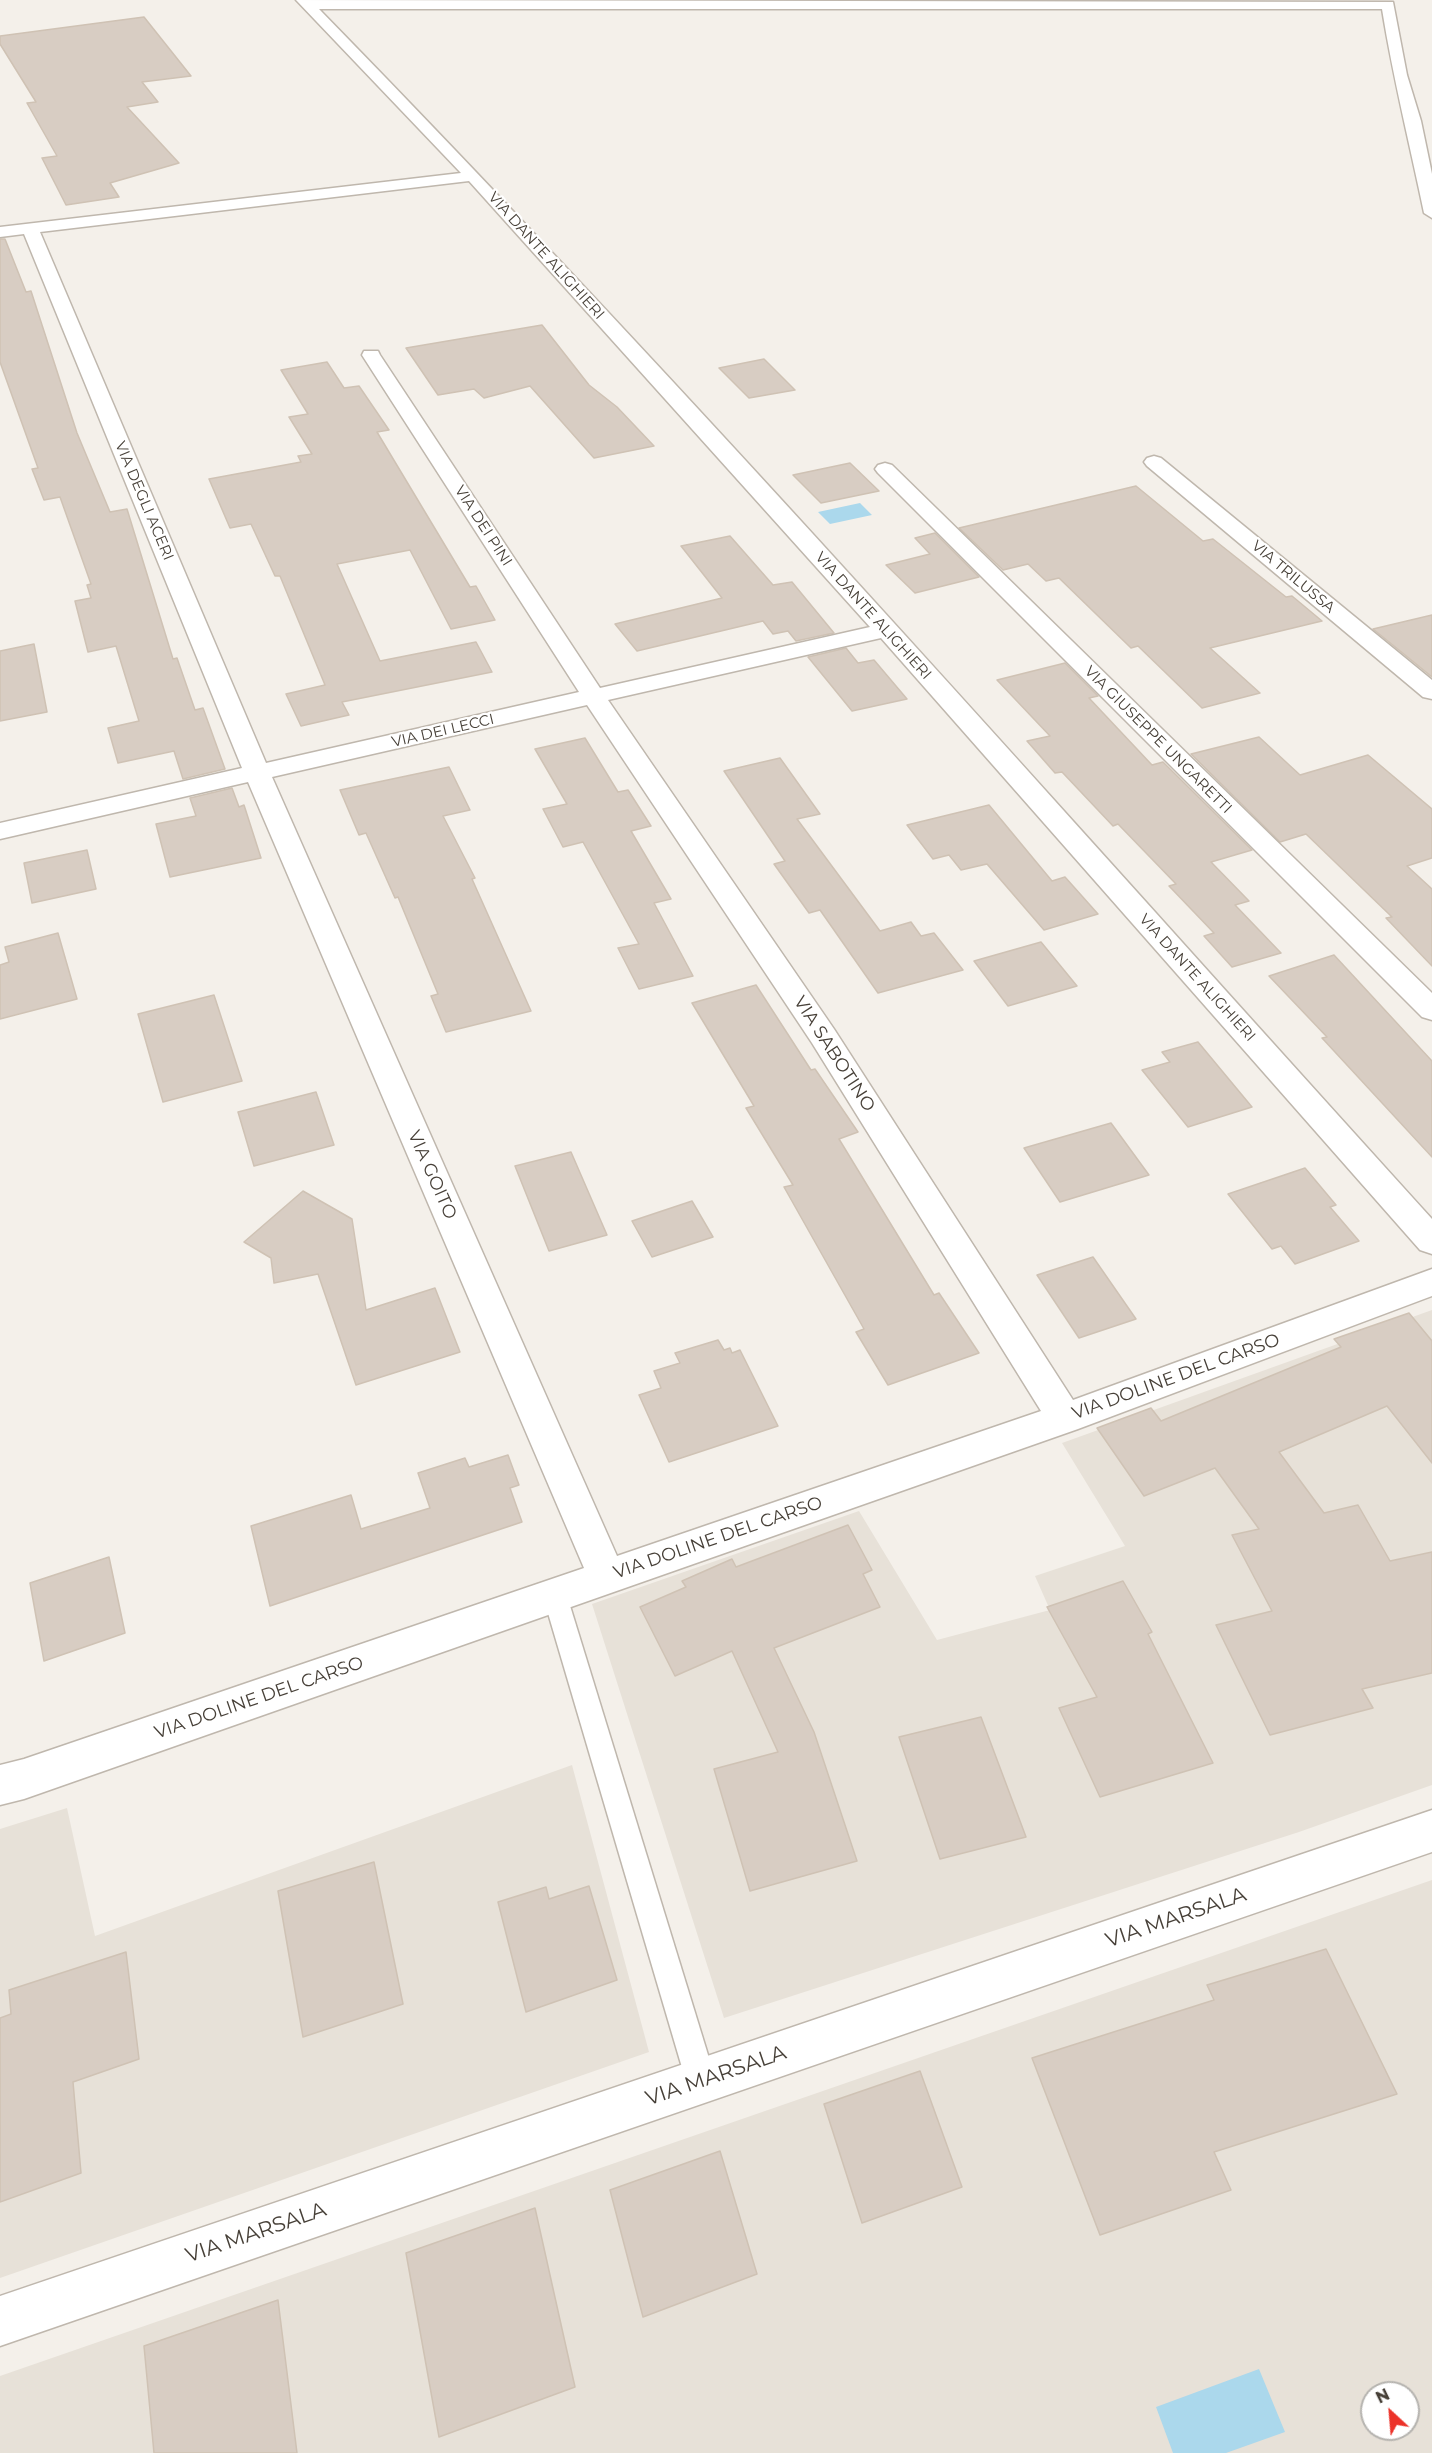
<!DOCTYPE html>
<html>
<head>
<meta charset="utf-8">
<style>
  body { margin:0 }
  #map { position:relative; width:1432px; height:2453px; overflow:hidden; background:#f4f0ea; font-family:Montserrat,sans-serif }
  canvas { display:block }
  .north { position:absolute; left:1360px; top:2381px; width:60px; height:60px; box-sizing:border-box; background:#fff; border:2px solid #b5b3af; border-radius:50%; rotate:334deg; font-size:16px; font-weight:700; line-height:24px; text-align:center; color:#474038 }
  .north::after { content:''; display:block; margin:auto; width:21px; height:27px; background:#ec3229; clip-path:polygon(50% 0,100% 100%,50% 72%,0 100%) }
</style>
</head>
<body>
<div id="map">
<canvas width="1432" height="2453"></canvas>
<div class="north">N</div>
</div>
<script>
const c = document.querySelector('canvas').getContext('2d');
c.lineJoin = 'round';
function fill(path, color) { c.fillStyle = color; c.fill(path, 'evenodd'); }
function strokePath(path, color, width, dash) { c.strokeStyle = color; c.lineWidth = width; c.lineCap = dash ? 'butt' : 'round'; c.setLineDash(dash || []); c.stroke(path); }
function drawText(font, color, halo, rows, align = 'center') {
  c.font = font + ' Montserrat,sans-serif'; c.lineWidth = 4.5; c.setLineDash([]); c.textBaseline = 'middle'; c.strokeStyle = halo; c.fillStyle = color; for (const [text, x, y, turn = 0] of rows) {
    c.save(); c.translate(x, y); c.rotate((+turn || 0) * Math.PI / 180); c.textAlign = isNaN(turn) ? turn : align; if (halo) c.strokeText(text, 0, 0); c.fillText(text, 0, 0); c.restore();
  }
}
fill(new Path2D(`
  M1432,1310V1785L1299,1832L724,2018L592,1604L859,1511L937,1640L1050,1610L1035,1576L1125,1546L1062,1443Z
  M572,1765L649,2052L0,2278V1829L67,1808L95,1936Z
  M1432,1880V2453H0V2376ZM1372,2393H1408V2429H1372Z`), '#e7e1d8');
fill(new Path2D(`
  M860,503L872,515L830,524L818,512Z
  M1259,2369L1285,2432L1226,2453H1173L1156,2407Z`), '#abd8ec');
const building = new Path2D(`
  M144,17L191,76L142,82L158,102L127,107L179,163L110,183L119,197L66,205L42,158L57,156L27,103L36,102L0,44V36Z
  M0,239H5L26,292L31,291L77,433L110,512L127,509L173,659L177,658L195,710L203,708L225,769L183,779L174,751L118,763L108,728L139,721L116,646L88,652L75,601L91,598L87,585L91,584L60,497L44,500L32,469L38,468L0,362Z
  M542,325L589,385L617,407L654,446L594,458L530,386L484,398L474,389L438,395L406,348Z
  M764,359L795,390L749,398L719,368Z
  M327,362L344,388L359,386L389,430L377,432L470,587L476,586L495,620L451,629L410,550L337,564L380,661L476,642L492,672L342,702L349,715L301,726L286,694L325,685L280,576H275L251,524L230,528L209,479L301,462L298,456L312,454L289,417L308,414L281,370Z
  M850,463L879,491L821,503L793,475Z
  M1136,486L1203,541L1213,539L1286,597L1292,596L1322,621L1210,648L1260,693L1202,708L1138,646L1131,648L1059,578L1046,581L1028,564L1003,570L959,528Z
  M935,533L979,577L915,593L886,565L930,554L915,538Z
  M730,536L773,585L792,582L834,633L796,641L788,631L773,634L763,621L637,651L615,624L722,598L681,546Z
  M1432,615V677L1373,629Z
  M34,644L47,712L0,721V651Z
  M846,648L858,663L874,660L907,699L852,711L808,657Z
  M1065,663L1098,696L1089,698L1152,765L1163,762L1252,850L1211,862L1249,901L1235,905L1281,953L1232,967L1204,936L1214,933L1169,886L1176,884L1118,824L1113,826L1062,772L1055,773L1027,741L1050,736L997,680Z
  M1259,737L1300,775L1368,755L1432,809V858L1407,866L1432,889V966L1386,918L1392,917L1306,834L1280,842L1191,754Z
  M585,738L618,792L628,790L651,826L631,831L671,899L654,903L693,976L639,989L618,948L639,944L583,842L563,847L543,809L567,804L535,749Z
  M780,758L820,814L797,819L880,931L911,922L921,936L934,933L963,970L878,993L820,910L809,913L774,864L785,861L724,771Z
  M449,767L470,810L443,816L475,878L472,879L531,1011L446,1032L431,996L438,994L398,897L395,898L366,833L359,835L340,790Z
  M232,788L239,807L244,805L261,858L170,877L156,824L196,816L190,798Z
  M989,805L1052,881L1065,877L1098,914L1044,930L987,864L961,870L949,855L933,859L907,825Z
  M87,850L96,889L32,903L24,863Z
  M58,933L77,999L0,1019V965L9,962L5,947Z
  M1041,942L1077,986L1008,1006L974,961Z
  M1334,955L1432,1061V1157L1322,1038L1327,1037L1269,976Z
  M756,985L811,1070L815,1069L858,1132L839,1139L934,1295L939,1293L979,1353L888,1385L856,1332L864,1329L784,1187L793,1185L746,1108L754,1106L692,1003Z
  M214,995L242,1081L163,1102L138,1014Z
  M1198,1042L1252,1107L1188,1127L1142,1070L1170,1062L1162,1052Z
  M316,1092L334,1145L254,1166L238,1112Z
  M1111,1123L1149,1175L1060,1202L1024,1148Z
  M571,1152L607,1235L549,1251L515,1166Z
  M1305,1168L1336,1205L1330,1207L1359,1241L1295,1264L1281,1246L1272,1249L1228,1194Z
  M303,1191L352,1219L366,1310L435,1288L460,1352L356,1385L318,1274L274,1283L271,1258L244,1242Z
  M692,1201L713,1237L652,1257L632,1221Z
  M1093,1257L1136,1319L1079,1338L1037,1275Z
  M1409,1313L1432,1341V1463L1387,1406L1279,1452L1324,1513L1358,1505L1390,1561L1432,1552V1673L1362,1689L1373,1708L1270,1735L1216,1625L1272,1611L1232,1535L1259,1529L1215,1468L1144,1496L1097,1428L1151,1408L1161,1421L1341,1347L1334,1339Z
  M718,1340L724,1350L730,1348L732,1353L740,1350L778,1426L669,1462L639,1395L661,1388L654,1371L680,1363L675,1353Z
  M508,1455L519,1485L510,1488L522,1522L270,1606L251,1526L351,1495L361,1529L430,1508L418,1473L465,1458L469,1467Z
  M848,1525L872,1570L863,1574L880,1607L774,1648L814,1732L857,1861L750,1891L714,1769L778,1752L732,1651L675,1676L640,1607L686,1587L682,1581L732,1559L736,1567Z
  M109,1557L125,1633L44,1661L30,1583Z
  M1123,1581L1152,1632L1148,1634L1213,1763L1100,1797L1059,1708L1097,1697L1047,1607Z
  M981,1717L1026,1837L940,1859L899,1737Z
  M374,1862L403,2004L303,2037L278,1891Z
  M589,1886L617,1980L526,2012L498,1902L546,1887L549,1899Z
  M1326,1949L1397,2094L1214,2152L1231,2190L1100,2235L1032,2058L1214,2000L1207,1985Z
  M126,1952L139,2059L73,2082L81,2173L0,2202V2018L11,2014L9,1990Z
  M920,2071L962,2187L862,2223L824,2104Z
  M720,2151L757,2274L643,2317L610,2190Z
  M535,2208L575,2387L439,2437L406,2253Z
  M278,2300L297,2453H154L144,2346Z`);
fill(building, '#d8cdc3');
strokePath(building, '#cfc2b4', 1.5);
const lane = new Path2D(`
  M555,1585L564,1588L567,1596L716,2081L712,2092L701,2096L690,2092L686,2081L543,1596L546,1588Z`);
const street = new Path2D(`
  M296,0L1393,2L1407,75L1421,121L1432,174V218L1424,213C1410,145 1393,78 1382,9H319C702,401 1064,813 1432,1219V1254L1420,1250L881,638L608,700L834,1029L1073,1400L1432,1269V1296L1078,1429L24,1799L0,1805V1765L24,1759L584,1568L248,782L0,839V823L242,768L24,234L0,237V227L461,173ZM469,181L870,627L600,688L380,355L378,351H364L362,355L579,692L266,763L40,232ZM587,705L812,1043L1041,1411L617,1556L272,777Z
  M1154,456L1161,458L1432,680V699L1423,697L1147,466L1144,462L1147,458Z
  M885,463L892,465L1432,993V1020L1422,1017L878,473L875,469L878,465Z
  M1432,1810V1852L0,2346V2296Z`);
strokePath(lane, '#bfb7ad', 3);
strokePath(street, '#bfb7ad', 3);
fill(lane, '#fff');
fill(street, '#fff');
drawText('15px', '#474038', '#fff', [
  ["VIA DANTE ALIGHIERI",546,256,48],
  ["VIA DEGLI ACERI",144,501,67],
  ["VIA DEI PINI",483,526,57],
  ["VIA TRILUSSA",1293,577,40],
  ["VIA DANTE ALIGHIERI",873,616,48],
  ["VIA DEI LECCI",443,731,-13],
  ["VIA GIUSEPPE UNGARETTI",1158,740,45],
  ["VIA DANTE ALIGHIERI",1197,978,48]
]);
drawText('18px', '#474038', '#fff', [
  ["VIA SABOTINO",834,1054,57],
  ["VIA GOITO",432,1175,66],
  ["VIA DOLINE DEL CARSO",1176,1377,-20],
  ["VIA DOLINE DEL CARSO",718,1538,-19],
  ["VIA DOLINE DEL CARSO",259,1698,-19]
]);
drawText('21px', '#474038', '#fff', [
  ["VIA MARSALA",1176,1918,-19],
  ["VIA MARSALA",716,2076,-19],
  ["VIA MARSALA",256,2233,-19]
]);
</script>
</body>
</html>
